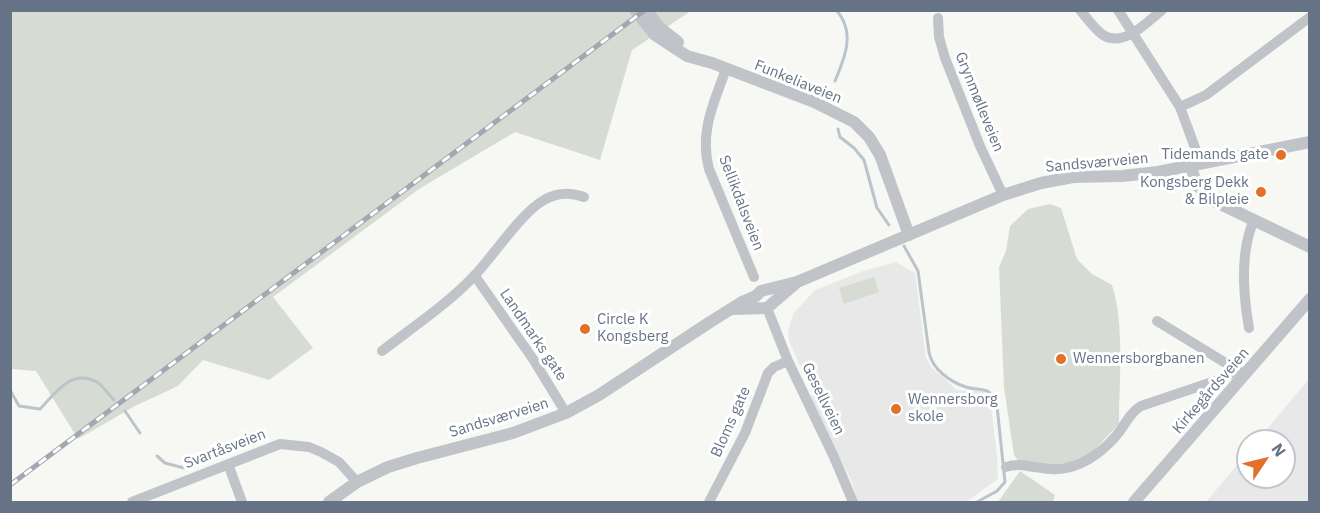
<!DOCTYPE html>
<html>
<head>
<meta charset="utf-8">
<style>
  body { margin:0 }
  #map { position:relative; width:1320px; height:513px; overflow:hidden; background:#f7f7f4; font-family:"IBM Plex Sans",sans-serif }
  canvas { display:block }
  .frame { position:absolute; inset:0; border:12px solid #667386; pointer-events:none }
  .north { position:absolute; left:1236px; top:429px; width:60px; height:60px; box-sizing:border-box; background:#fff; border:2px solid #c2c7cf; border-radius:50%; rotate:55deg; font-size:16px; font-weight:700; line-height:24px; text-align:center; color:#667386 }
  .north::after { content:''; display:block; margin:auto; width:21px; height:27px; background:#e46f28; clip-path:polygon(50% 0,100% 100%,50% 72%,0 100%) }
</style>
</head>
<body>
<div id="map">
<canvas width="1320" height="513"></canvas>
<div class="frame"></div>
<div class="north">N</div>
</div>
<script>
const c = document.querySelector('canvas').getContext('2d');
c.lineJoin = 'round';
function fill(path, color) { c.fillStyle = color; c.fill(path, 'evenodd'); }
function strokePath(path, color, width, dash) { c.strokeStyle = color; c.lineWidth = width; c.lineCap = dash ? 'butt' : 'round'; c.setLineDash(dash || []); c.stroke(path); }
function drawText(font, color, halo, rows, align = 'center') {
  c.font = font + ' "IBM Plex Sans",sans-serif'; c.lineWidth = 6; c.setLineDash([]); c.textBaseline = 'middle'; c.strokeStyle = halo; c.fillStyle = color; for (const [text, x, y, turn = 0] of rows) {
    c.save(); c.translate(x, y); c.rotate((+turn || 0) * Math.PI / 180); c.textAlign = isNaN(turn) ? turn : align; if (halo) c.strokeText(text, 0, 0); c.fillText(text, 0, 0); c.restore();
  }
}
fill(new Path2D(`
  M896,262L915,273L926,358L932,368L957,390L983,391L990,398L997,455L998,479L966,502H858L851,480L810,398L812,393L789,341L788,332L793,314L815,290L863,271Z
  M1309,379V502H1206L1248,452V477H1284V441H1257Z`), '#e8e8e8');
fill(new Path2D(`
  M10,11H691L632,50L600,160L515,132L419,189L273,297L313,348L269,380L203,360L178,386L135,406L78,439L36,371L11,369Z
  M1050,204L1061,208L1077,259L1092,274L1112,285C1125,326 1119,381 1119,424L1075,470L1048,474L1025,471L1014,455L1004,387L999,267L1006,251L1010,226L1028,209Z
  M874,277L879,292L844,304L839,288Z
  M1020,471L1055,495L1053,502H998Z`), '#d6dcd4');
strokePath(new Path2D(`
  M835,81C845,57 856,32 836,10
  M838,129L840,137L854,148L864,160L877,208L889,225
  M904,246L918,271L929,352C932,369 950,382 966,387C974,390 982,388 989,392L997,406L1005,482L997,491L977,502
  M10,390L19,406L40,409C56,393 71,368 97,382C103,386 109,395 114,400
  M125,411L140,433
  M157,456L165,463L184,468L208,456L214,451`), '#bbc4ca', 3);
strokePath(new Path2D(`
  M1080,10C1087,18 1095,30 1103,35C1124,48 1147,22 1162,10
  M1118,10L1180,107L1201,164
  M938,18L939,37L945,58L980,146L1003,195
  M726,69C714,103 699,132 709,169L754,277
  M1180,107L1206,95L1310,17
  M475,276L533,359L566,413
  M767,308L788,361L834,457L853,502
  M1157,321L1242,373
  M1249,328C1243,294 1240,254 1253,222
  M382,351C413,327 448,304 475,275C494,255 521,213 544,200C556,193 570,192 584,197
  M228,464L242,502
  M1006,467C1022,460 1045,473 1066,468C1087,464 1107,448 1120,431C1126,422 1131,412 1141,406L1221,379L1229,375L1236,368
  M132,502L280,444L309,447L321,452L339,462L357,482
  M709,502L745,433L768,373L774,367L788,361`), '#c0c4c9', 10);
strokePath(new Path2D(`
  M635,10L655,35L687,56L712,63L814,102L854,122L869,137L880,155L909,235
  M646,10L660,28L678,42
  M1191,166L1196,184L1210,199L1310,247
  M733,309L767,308L795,284
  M329,502L357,482L388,467L417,458L513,433L566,413L599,395L707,324L742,302L756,296L761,291L797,282L1003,195L1041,183L1073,177L1122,176L1158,172L1310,142
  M1134,502L1310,299`), '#c0c4c9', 12);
const rail = new Path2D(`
  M10,485L645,10`);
strokePath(rail, '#a3a8b0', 5);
strokePath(rail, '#fff', 3, [9]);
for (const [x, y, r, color] of [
  [1281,155,6,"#e46f28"],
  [1261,192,6,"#e46f28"],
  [585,329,6,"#e46f28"],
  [1061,359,6,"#e46f28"],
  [896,409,6,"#e46f28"]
]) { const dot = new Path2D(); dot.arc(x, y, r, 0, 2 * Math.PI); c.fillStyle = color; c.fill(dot); strokePath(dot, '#fff', 2); }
drawText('15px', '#667386', '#fff', [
  ["Funkeliaveien",798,82,22],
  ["Grynmølleveien",979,102,68],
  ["Sandsværveien",1097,163,-5],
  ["Sellikdalsveien",741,203,69],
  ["Landmarks gate",533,335,56],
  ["Kirkegårdsveien",1211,391,-49],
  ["Gesellveien",823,399,64],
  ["Sandsværveien",499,418,-17],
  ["Bloms gate",731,422,-66],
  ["Svartåsveien",225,449,-21]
]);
drawText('15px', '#667386', '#fff', [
  ["Tidemands gate",1269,155,"right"],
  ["Kongsberg Dekk",1249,183,"right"],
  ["& Bilpleie",1249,200,"right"],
  ["Circle K",597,320],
  ["Kongsberg",597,337],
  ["Wennersborgbanen",1073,359],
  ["Wennersborg",908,400],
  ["skole",908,417]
], 'left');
</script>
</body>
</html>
